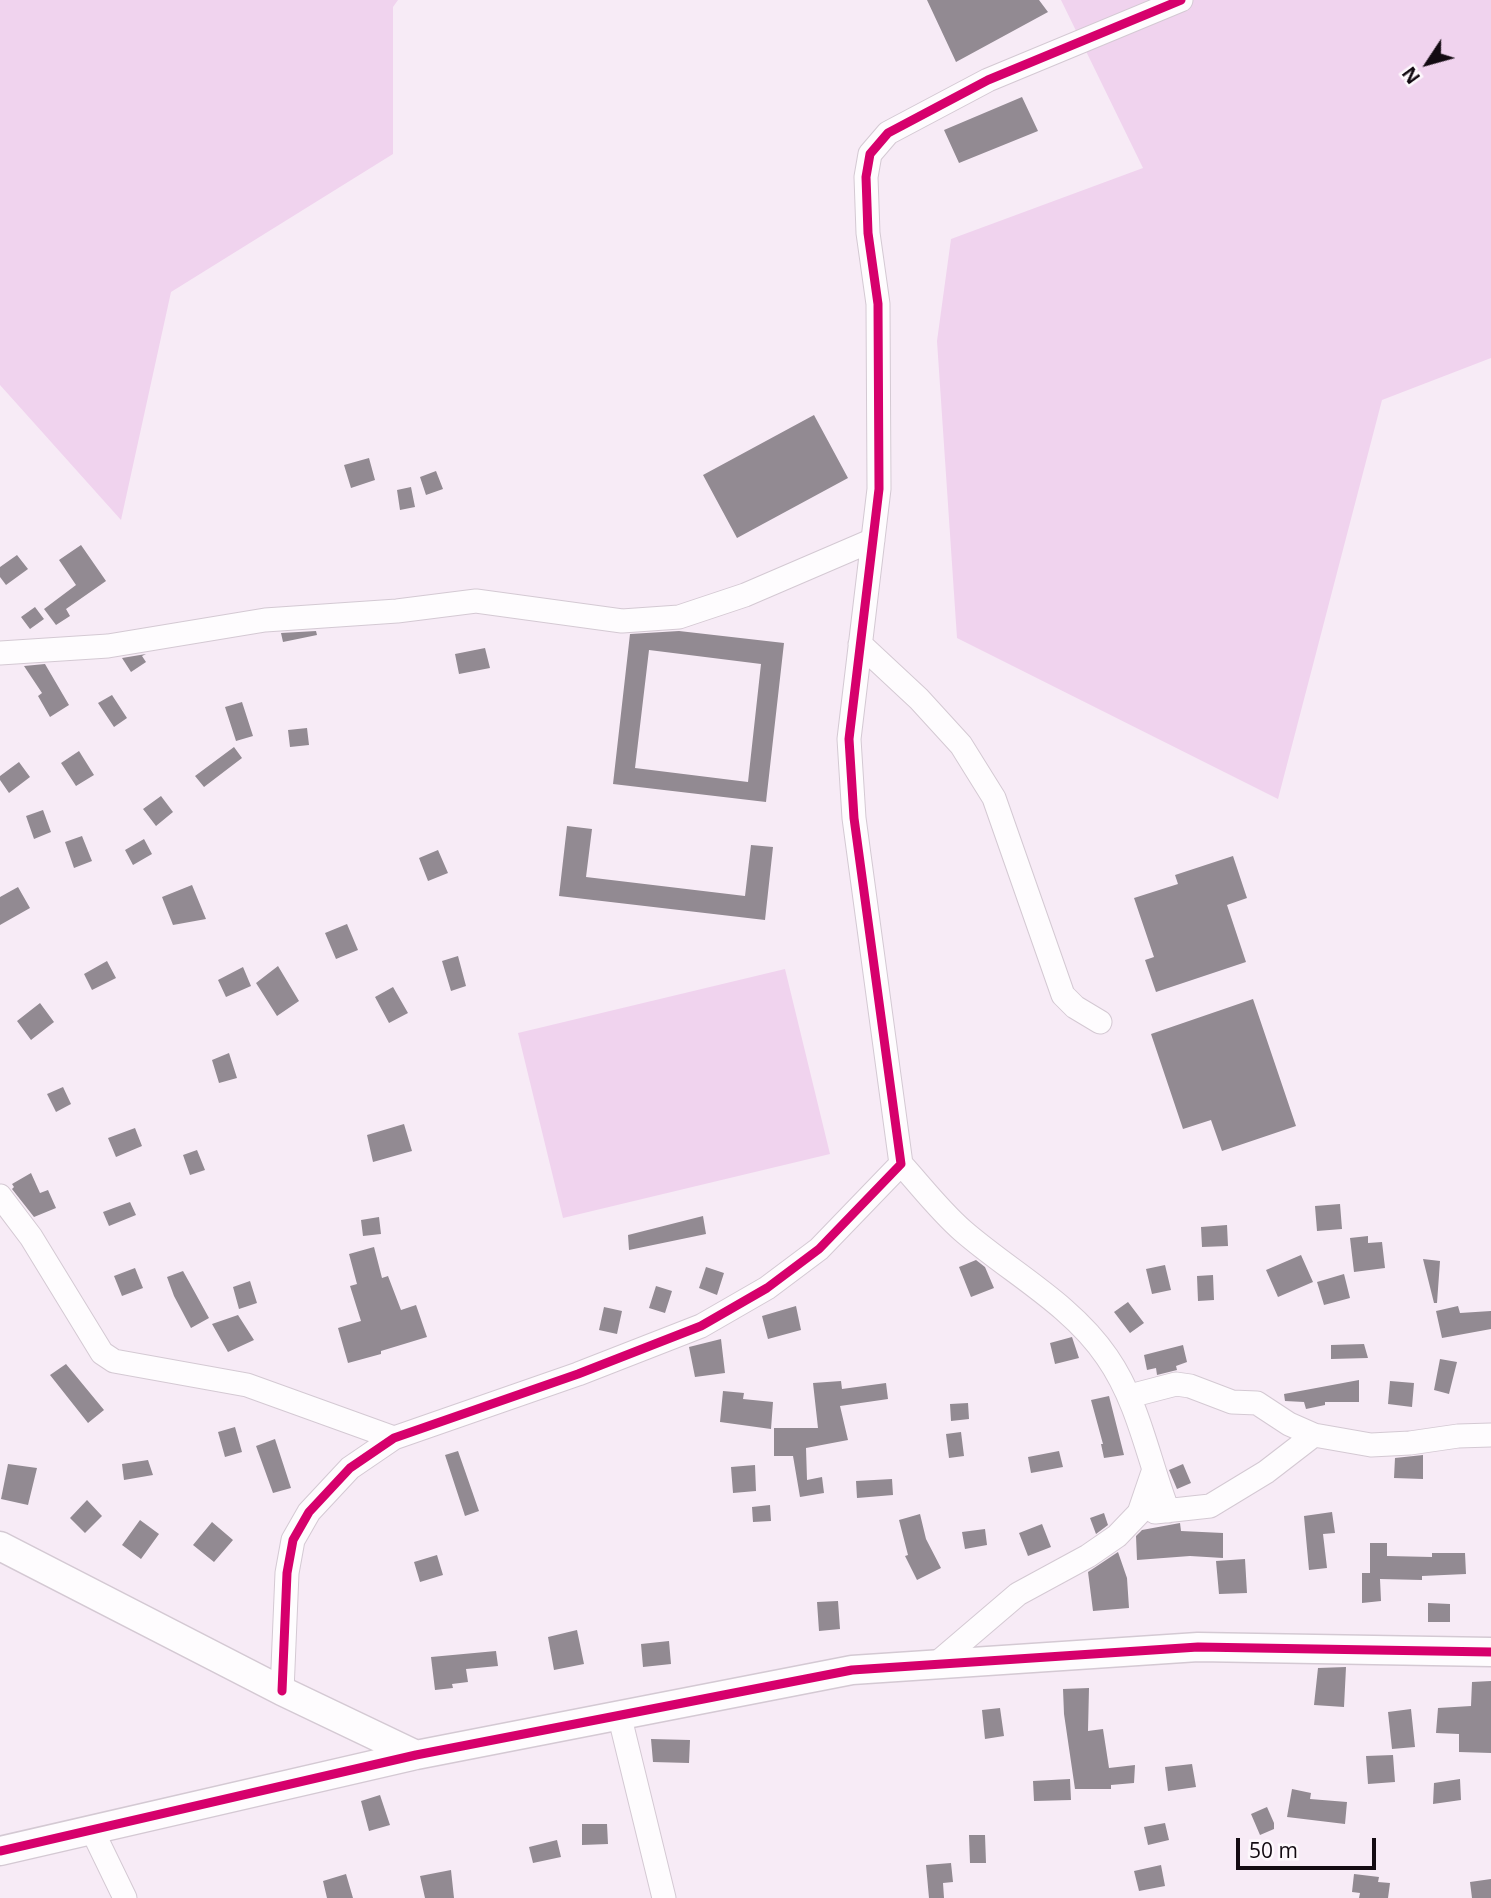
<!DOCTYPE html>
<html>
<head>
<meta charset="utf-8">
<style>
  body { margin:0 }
  #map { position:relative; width:1491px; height:1898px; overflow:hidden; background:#f7ebf6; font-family:"Open Sans",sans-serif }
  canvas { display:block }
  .north { position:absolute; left:1393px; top:28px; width:70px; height:70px; -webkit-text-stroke:5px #fef9fd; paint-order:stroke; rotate:234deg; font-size:19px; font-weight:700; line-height:28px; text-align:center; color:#130b12 }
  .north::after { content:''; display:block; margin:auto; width:24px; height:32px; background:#130b12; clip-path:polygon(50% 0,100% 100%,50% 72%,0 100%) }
  .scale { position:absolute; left:1236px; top:1838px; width:140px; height:32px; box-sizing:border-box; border:4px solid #130b12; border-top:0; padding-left:9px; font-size:21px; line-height:24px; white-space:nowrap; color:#130b12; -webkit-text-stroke:5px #fef9fd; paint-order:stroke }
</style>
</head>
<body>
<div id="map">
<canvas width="1491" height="1898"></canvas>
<div class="north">N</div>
<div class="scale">50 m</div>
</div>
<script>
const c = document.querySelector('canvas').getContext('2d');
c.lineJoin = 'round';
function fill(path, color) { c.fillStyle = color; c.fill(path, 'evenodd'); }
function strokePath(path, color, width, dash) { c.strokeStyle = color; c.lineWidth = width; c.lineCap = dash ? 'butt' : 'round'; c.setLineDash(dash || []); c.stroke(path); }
fill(new Path2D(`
  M0,0H398L393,7V154L171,292L121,520L0,385Z
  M1061,0H1491V358L1382,400L1278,799L957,638L937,341L951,239L1143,168Z
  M785,969L830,1154L563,1218L518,1033Z`), '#f0d3ee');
fill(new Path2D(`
  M927,0H1039L1048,12L956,62Z
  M1022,97L1038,131L959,163L944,130Z
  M814,415L848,478L737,538L703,475Z
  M369,458L375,480L351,488L344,465Z
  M436,471L443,489L426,495L420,477Z
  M411,487L415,507L400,510L397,490Z
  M81,545L106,581L66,609L70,616L56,625L44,609L76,585L59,560Z
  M17,555L28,569L6,585L0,577V567Z
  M35,607L44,619L30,629L21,617Z
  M316,631L317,635L283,642L281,633Z
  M679,631L784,643L766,802L613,784L630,634ZM649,650L761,664L748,782L635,768Z
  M485,648L490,668L459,674L455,654Z
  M146,654L142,656L146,662L131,672L122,658Z
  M45,664L69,705L50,717L38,696L42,693L24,666Z
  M112,695L127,718L114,727L98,703Z
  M242,702L253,736L236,741L225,707Z
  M307,728L309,745L290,747L288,730Z
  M234,747L242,758L204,787L195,776Z
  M79,751L94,775L76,786L61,763Z
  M19,762L30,777L9,793L0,780V776Z
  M161,796L173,812L156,826L143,809Z
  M43,810L51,832L34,839L26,816Z
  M567,826L592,829L586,877L745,896L751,845L773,847L765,920L559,896Z
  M82,836L92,861L74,868L65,842Z
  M144,839L152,854L133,865L125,850Z
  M438,850L448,873L428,881L419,858Z
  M1233,856L1247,898L1227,905L1246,962L1156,992L1145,960L1154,957L1134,898L1178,884L1175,875Z
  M192,885L206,919L173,925L162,897Z
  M18,887L30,908L0,925V897Z
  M347,924L358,950L336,959L325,933Z
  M458,956L466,986L451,991L442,961Z
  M107,961L116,978L92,990L84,974Z
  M278,966L299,1001L277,1016L256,983Z
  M243,967L251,986L226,997L218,980Z
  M393,987L408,1013L389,1023L375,997Z
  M1253,999L1296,1126L1222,1151L1211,1120L1183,1129L1151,1034Z
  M40,1003L54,1022L31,1040L17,1021Z
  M229,1053L237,1078L219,1083L212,1060Z
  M63,1087L71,1104L56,1112L47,1094Z
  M404,1124L412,1151L373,1162L367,1135Z
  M135,1128L142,1146L116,1157L108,1138Z
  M197,1150L205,1170L190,1175L183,1155Z
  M31,1173L40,1193L48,1190L56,1208L34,1217L12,1189L14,1187L12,1184Z
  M130,1202L136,1215L109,1226L103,1212Z
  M1340,1204L1342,1229L1317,1231L1315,1206Z
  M703,1216L706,1234L629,1250L628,1235Z
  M379,1217L381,1234L363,1236L361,1220Z
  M1227,1225L1228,1246L1202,1247L1201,1227Z
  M1368,1236V1243L1382,1242L1385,1268L1354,1272L1350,1238Z
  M374,1247L382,1278L388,1276L401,1310L416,1305L427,1337L381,1351V1354L348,1363L338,1328L361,1321L350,1286L357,1284L349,1254Z
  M1301,1255L1313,1282L1278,1297L1266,1270Z
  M1423,1259L1440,1261L1437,1303H1434Z
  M976,1260L985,1267L994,1288L971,1297L959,1267Z
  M1165,1265L1171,1290L1152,1294L1146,1269Z
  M706,1267L724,1273L717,1295L699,1288Z
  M135,1268L143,1288L122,1296L114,1276Z
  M183,1271L209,1318L191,1328L174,1296L167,1277Z
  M1344,1274L1350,1298L1324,1305L1317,1282Z
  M1213,1275L1214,1300L1198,1301L1197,1276Z
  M250,1281L257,1303L239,1309L233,1287Z
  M656,1286L672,1291L665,1313L649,1308Z
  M1128,1302L1144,1323L1130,1333L1114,1312Z
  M796,1306L801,1330L768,1339L762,1316Z
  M1458,1306L1460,1313L1491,1311V1329L1442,1338L1436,1311Z
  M604,1307L622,1311L617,1334L599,1330Z
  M238,1315L254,1340L228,1352L212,1324Z
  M1072,1337L1079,1358L1055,1364L1050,1343Z
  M721,1339L725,1373L695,1377L689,1347Z
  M1364,1344L1368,1358L1331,1359V1345Z
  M1183,1345L1187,1362L1176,1366L1177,1370L1157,1375L1156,1368L1147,1370L1144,1355Z
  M1440,1359L1457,1362L1449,1394L1434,1390Z
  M66,1364L104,1410L88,1423L50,1375Z
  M1359,1380V1402H1325V1405L1306,1409L1304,1402L1285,1401L1284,1394Z
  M841,1381L842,1389L886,1383L888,1399L840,1406L848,1440L806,1448L807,1480L822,1477L824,1493L800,1497L793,1456H774V1428H818L813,1383Z
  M1390,1381L1414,1383L1412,1407L1388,1404Z
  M723,1391L744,1393L743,1399L773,1402L771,1429L720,1422Z
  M1109,1396L1124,1455L1104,1458L1101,1444H1103L1091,1400Z
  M968,1403L969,1419L951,1421L950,1404Z
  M235,1427L242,1452L225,1457L218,1432Z
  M961,1432L964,1456L949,1458L946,1434Z
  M275,1439L291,1488L273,1493L256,1446Z
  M458,1451L479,1511L465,1516L445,1455Z
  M1059,1451L1063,1467L1031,1473L1028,1457Z
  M1423,1455V1479L1394,1478L1395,1458Z
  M148,1460L153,1475L124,1480L122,1464Z
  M8,1464L37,1468L28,1505L1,1499Z
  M1183,1464L1191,1483L1177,1489L1169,1470Z
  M755,1465L756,1491L733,1493L731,1467Z
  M892,1479L893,1495L857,1498L856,1481Z
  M87,1500L102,1516L85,1533L70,1518Z
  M770,1505L771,1521L753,1522L752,1507Z
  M1332,1512L1335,1533L1323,1534L1327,1568L1309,1570L1304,1516Z
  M1104,1513L1108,1525L1096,1534L1090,1518Z
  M920,1514L926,1539L941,1568L917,1580L905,1556L908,1555L899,1520Z
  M140,1520L159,1534L141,1559L122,1545Z
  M212,1522L233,1540L214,1562L193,1545Z
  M1180,1523L1181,1531L1223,1533V1558L1190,1556L1137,1560L1136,1536L1142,1530Z
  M1042,1524L1051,1547L1028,1556L1019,1533Z
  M985,1529L987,1545L965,1549L962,1532Z
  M1370,1543H1387V1556L1432,1557V1553H1465L1466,1574L1422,1576V1580L1380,1579L1381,1601L1362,1603V1573H1370Z
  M1118,1552L1127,1578L1129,1608L1093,1611L1088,1572Z
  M437,1555L443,1575L420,1582L414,1562Z
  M1245,1559L1247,1593L1219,1594L1216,1561Z
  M838,1601L840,1629L819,1631L817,1602Z
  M1428,1603L1450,1604V1622H1428Z
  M577,1630L584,1664L554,1670L548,1637Z
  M669,1641L671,1664L643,1667L641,1644Z
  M496,1651L498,1666L466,1669L468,1682L452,1684L453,1688L435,1690L431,1657Z
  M1346,1667L1344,1707L1314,1705L1318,1668Z
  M1491,1681V1753L1459,1752V1734L1436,1733L1438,1708L1471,1706L1472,1682Z
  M1089,1688L1088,1731L1103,1729L1109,1768L1135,1765L1134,1783L1111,1785V1789H1075L1064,1714L1063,1689Z
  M1000,1708L1004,1736L985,1739L982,1710Z
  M1411,1709L1415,1747L1392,1749L1388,1712Z
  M651,1739L690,1740L689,1763L653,1762Z
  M1393,1755L1395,1782L1368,1784L1366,1756Z
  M1192,1764L1196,1787L1168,1791L1165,1767Z
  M1070,1779L1071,1800L1034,1801L1033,1781Z
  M1460,1779L1461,1800L1433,1804L1434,1783Z
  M1292,1789L1311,1793L1310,1799L1347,1802L1345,1824L1287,1817Z
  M380,1795L390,1825L369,1831L361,1801Z
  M1267,1807L1274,1823V1829L1260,1835L1251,1814Z
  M1165,1823L1169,1840L1148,1845L1144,1827Z
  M582,1824H607L608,1844L582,1845Z
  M969,1835H985L986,1863H970Z
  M557,1840L561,1857L533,1863L529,1847Z
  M951,1863L953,1882L943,1883L944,1898H929L926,1865Z
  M1161,1865L1165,1886L1139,1891L1134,1871Z
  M451,1870L454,1898H425L420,1876Z
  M346,1874L353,1898H327L323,1881Z
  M1354,1874L1379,1877L1378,1882L1390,1883L1388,1898H1359L1360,1893L1352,1892Z
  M1491,1879V1898H1472L1470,1882Z`), '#928a92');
const minor = new Path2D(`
  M860,644L919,699L961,745L994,798L1063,995L1075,1007L1100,1022
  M0,653L108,646L265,620L397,611L476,601L622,621L679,617L745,595L873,540
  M901,1164C921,1186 940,1211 963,1231C1010,1272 1071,1304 1107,1357C1139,1403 1148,1459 1168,1511
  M0,1196L31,1237L102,1353L114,1361L247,1385L394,1438
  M1130,1396L1176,1384L1190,1386L1232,1402L1257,1403L1289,1424L1314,1435L1371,1445L1410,1443L1458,1436L1491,1435
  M1155,1512L1210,1506L1266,1472L1314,1435
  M936,1664L1018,1594L1088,1556L1117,1536L1139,1513L1153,1472
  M282,1691L287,1573L293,1540L309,1512L350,1468L394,1438L578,1374L701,1326L767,1288L819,1249L901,1164L854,818L849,739L879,489L878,304L868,233L866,177L870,154L888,133L988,80L1181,0
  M619,1714L664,1898
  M92,1830L125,1898`);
const tertiary = new Path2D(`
  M0,1546L282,1691L416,1755
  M0,1851L416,1755L852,1670L1198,1647L1491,1652`);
strokePath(minor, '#d4c9d3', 25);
strokePath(tertiary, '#d4c9d3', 31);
strokePath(minor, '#fefcfe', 23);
strokePath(tertiary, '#fefcfe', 28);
strokePath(new Path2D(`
  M282,1691L287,1573L293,1540L309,1512L350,1468L394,1438L578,1374L701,1326L767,1288L819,1249L901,1164L854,818L849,739L879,489L878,304L868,233L866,177L870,154L888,133L988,80L1181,0
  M0,1851L416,1755L852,1670L1198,1647L1491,1652`), '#d6006c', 9);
</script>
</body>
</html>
